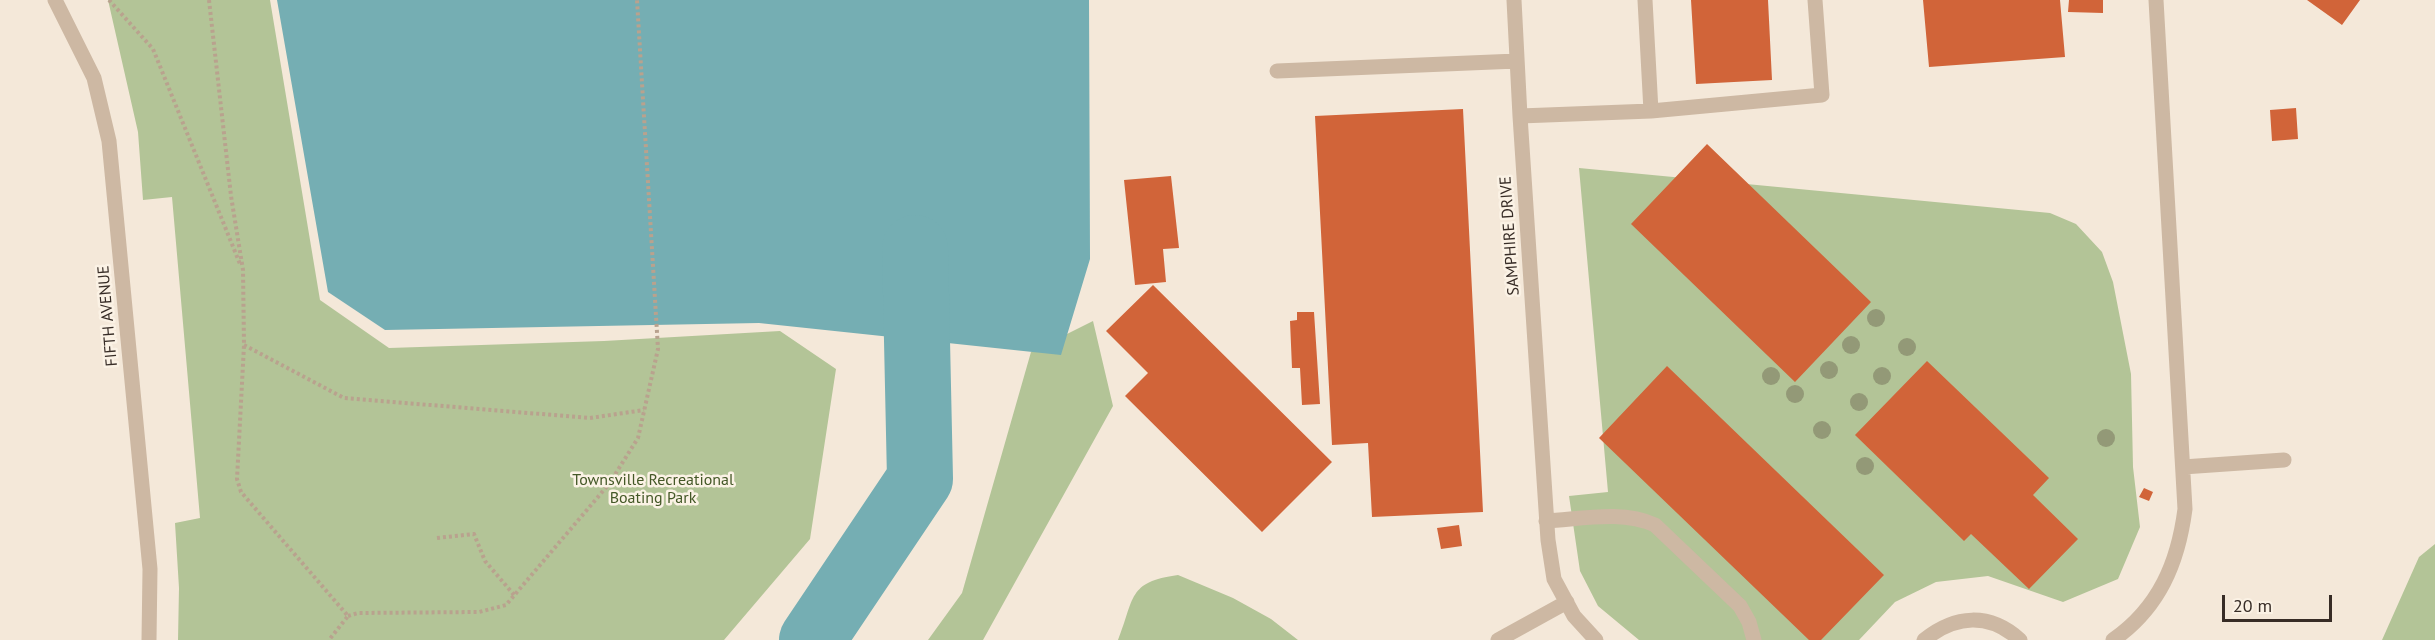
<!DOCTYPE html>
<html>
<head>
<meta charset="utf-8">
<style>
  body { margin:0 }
  #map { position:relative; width:2435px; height:640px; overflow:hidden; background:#f4e8d9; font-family:"PT Sans",sans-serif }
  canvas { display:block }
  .scale { position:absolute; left:2222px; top:595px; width:110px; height:27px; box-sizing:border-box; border:3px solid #372c26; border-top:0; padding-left:8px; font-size:18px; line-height:21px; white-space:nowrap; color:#372c26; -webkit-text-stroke:4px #fbf2e5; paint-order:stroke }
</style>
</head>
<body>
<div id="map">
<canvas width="2435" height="640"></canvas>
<div class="scale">20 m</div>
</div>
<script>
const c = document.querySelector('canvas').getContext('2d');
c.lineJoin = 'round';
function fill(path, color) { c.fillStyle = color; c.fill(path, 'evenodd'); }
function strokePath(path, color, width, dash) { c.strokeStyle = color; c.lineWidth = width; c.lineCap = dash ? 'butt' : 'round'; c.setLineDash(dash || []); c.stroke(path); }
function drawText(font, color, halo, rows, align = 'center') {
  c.font = font + ' "PT Sans",sans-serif'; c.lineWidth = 5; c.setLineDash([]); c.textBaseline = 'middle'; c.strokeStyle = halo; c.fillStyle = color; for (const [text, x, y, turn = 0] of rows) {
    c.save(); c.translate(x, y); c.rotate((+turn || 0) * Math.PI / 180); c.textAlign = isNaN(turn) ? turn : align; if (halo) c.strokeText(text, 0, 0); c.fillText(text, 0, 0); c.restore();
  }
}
fill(new Path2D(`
  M108,0H270L320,300L389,348L604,341L780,331L836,369L810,539L724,640H178L179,588L175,523L200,518L172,197L143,200L138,132Z
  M1579,168L2050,213L2076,224L2102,252L2113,282L2131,374L2133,467L2140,527L2118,579L2063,602L1988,576L1936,582L1895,602L1859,640H1639L1598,606L1580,571L1569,496L1608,492Z
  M1093,321L1113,406L983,640H928L962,593L1031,352Z
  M2435,544V640H2382L2419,557Z
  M1178,575L1233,598L1271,619L1298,640H1118C1135,598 1127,582 1178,575Z`), '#b3c497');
fill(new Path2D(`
  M277,0H1089L1090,259L1061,355L759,323L385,330L328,292Z`), '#75aeb3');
strokePath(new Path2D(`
  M812,640L920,479L915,248`), '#75aeb3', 66);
fill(new Path2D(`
  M1691,0H1768L1772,80L1696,84Z
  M1923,0H2060L2065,57L1929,67Z
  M2069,0H2103V13L2068,12Z
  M2307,0H2360L2342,25Z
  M2296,108L2298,139L2272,141L2270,110Z
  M1463,109L1483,512L1372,517L1368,443L1332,445L1315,116Z
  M1707,144L1871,302L1795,382L1631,224Z
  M1171,176L1179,248L1163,249L1166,282L1135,285L1124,180Z
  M1153,285L1332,462L1262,532L1125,396L1148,373L1106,331Z
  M1297,312H1314L1320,404L1302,405L1300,368H1292L1290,321L1297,320Z
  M1927,361L2049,478L2033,495L2078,539L2029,589L1971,534L1964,541L1855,435Z
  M1667,366L1884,575L1821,640H1809L1599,438Z
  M2144,488L2153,492L2149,501L2139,497Z
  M1459,525L1462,546L1441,549L1437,528Z`), '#d16439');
strokePath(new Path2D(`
  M109,0L153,49L240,264
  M209,0L231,196L243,270L244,345L237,479L241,492L348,616L329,640
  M244,345L344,398L590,418L644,410
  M437,538L474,534L485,561L515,596
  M348,616L358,613L479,612L506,605L609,484L638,438L658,349L637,0`), '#b9a28e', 4, [3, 3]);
strokePath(new Path2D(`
  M55,0L94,78L109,141L150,569L149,640
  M1514,0L1520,116
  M1645,0L1651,111
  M1277,71L1517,61
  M2183,467L2284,460
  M1546,521C1582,519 1622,510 1655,525L1740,606L1749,622L1754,640
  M1498,640L1567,602
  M1596,640L1574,616L1554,579L1548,540L1520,116L1651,111L1822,95L1815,0
  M1924,640C1955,615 1989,612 2020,640
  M2113,640C2159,608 2178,563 2185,509L2156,0`), '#cdb8a3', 15);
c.fillStyle = '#939977';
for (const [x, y] of [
  [1876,318],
  [1851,345],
  [1907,347],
  [1829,370],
  [1771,376],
  [1882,376],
  [1795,394],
  [1859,402],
  [1822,430],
  [2106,438],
  [1865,466]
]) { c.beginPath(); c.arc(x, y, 9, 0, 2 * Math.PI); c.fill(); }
drawText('16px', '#372c26', '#fbf2e5', [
  ["SAMPHIRE DRIVE",1510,236,-94],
  ["FIFTH AVENUE",108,316,-95]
]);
drawText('16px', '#445827', '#fbf2e5', [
  ["Townsville Recreational",653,480],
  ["Boating Park",653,498]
]);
</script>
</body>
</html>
